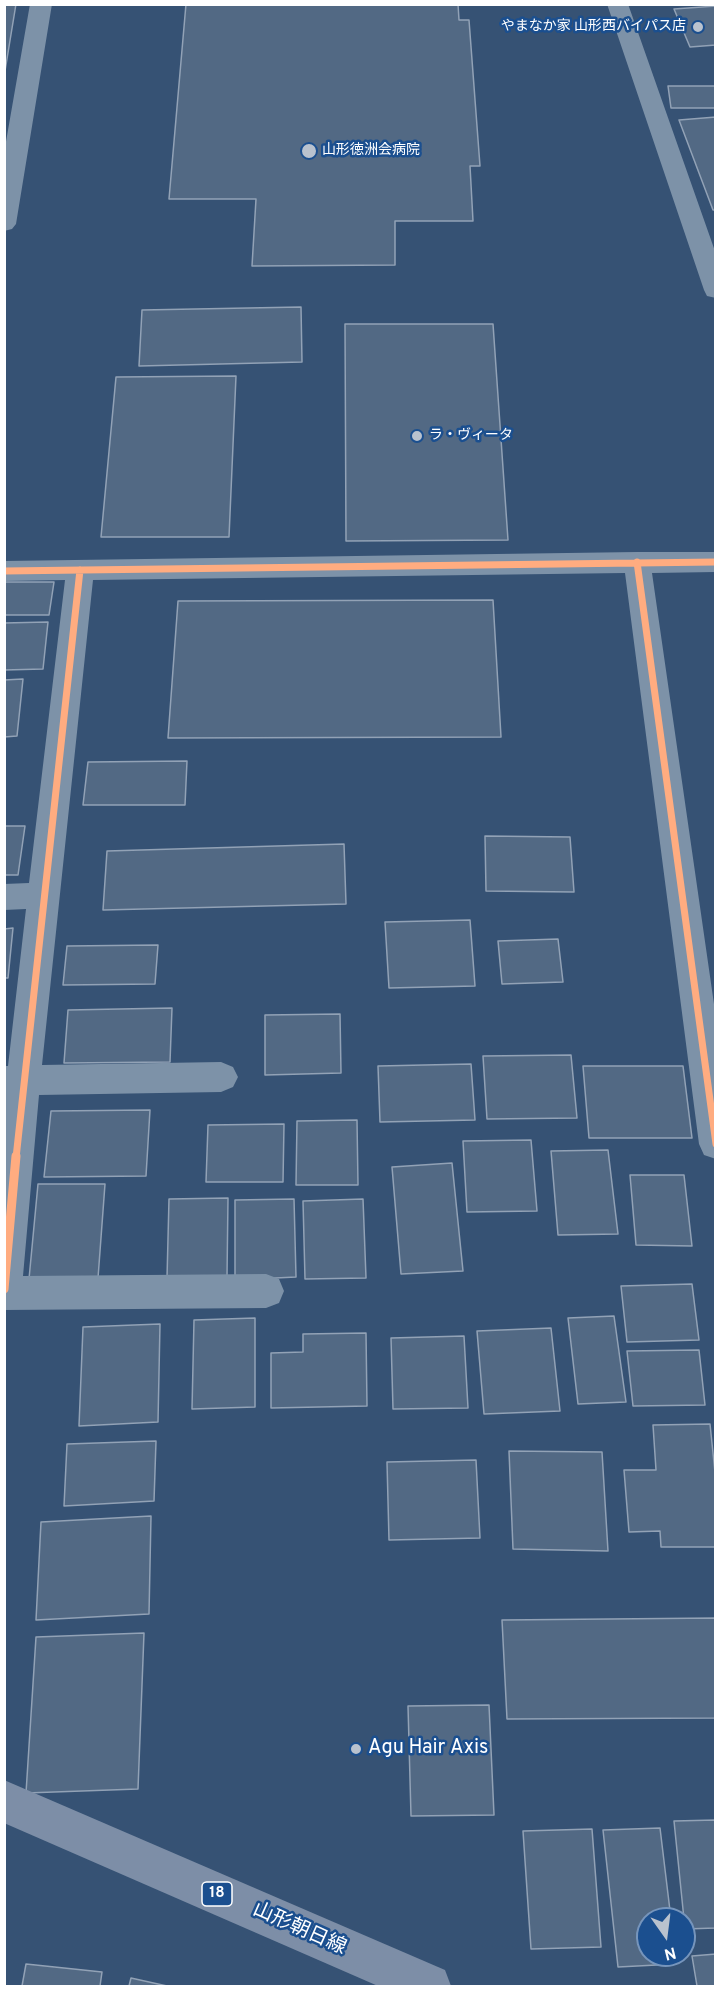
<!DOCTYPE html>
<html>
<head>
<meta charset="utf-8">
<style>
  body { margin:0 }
  #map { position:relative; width:720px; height:1991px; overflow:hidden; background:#365274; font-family:Overpass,sans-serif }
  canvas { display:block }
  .frame { position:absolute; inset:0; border:6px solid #fff; pointer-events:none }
  .north { position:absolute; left:636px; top:1907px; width:60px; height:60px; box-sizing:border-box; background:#1b4f8f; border:2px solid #7695bc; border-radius:50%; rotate:166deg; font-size:16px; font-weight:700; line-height:24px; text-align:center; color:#fff }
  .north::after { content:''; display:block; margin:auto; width:21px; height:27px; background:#b9c2ce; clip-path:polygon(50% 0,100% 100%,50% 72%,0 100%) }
</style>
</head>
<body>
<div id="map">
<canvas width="720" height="1991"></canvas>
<div class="frame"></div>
<div class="north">N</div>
</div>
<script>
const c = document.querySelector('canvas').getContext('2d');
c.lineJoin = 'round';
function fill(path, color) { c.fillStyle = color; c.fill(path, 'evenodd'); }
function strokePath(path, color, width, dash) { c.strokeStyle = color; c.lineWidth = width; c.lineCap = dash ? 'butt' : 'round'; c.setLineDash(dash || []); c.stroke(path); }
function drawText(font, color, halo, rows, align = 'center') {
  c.font = font + ' Overpass,"Noto Sans JP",sans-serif'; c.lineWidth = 5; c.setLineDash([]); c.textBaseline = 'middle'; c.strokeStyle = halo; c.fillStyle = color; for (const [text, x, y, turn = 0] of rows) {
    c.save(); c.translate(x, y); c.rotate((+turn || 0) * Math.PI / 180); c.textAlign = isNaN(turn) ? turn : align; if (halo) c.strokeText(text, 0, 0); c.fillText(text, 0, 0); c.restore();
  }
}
const building = new Path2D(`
  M4,4H16L4,77Z
  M186,4H458L459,20H469L480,166H470L473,221H395V265L252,266L256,199H169Z
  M716,6V45L690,47L674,9Z
  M668,86H716V108H671Z
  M716,117V210H713L679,120Z
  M301,307L302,362L139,366L142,310Z
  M345,324H493L508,540L346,541Z
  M236,376L229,537H101L116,377Z
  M4,582H54L49,615H4Z
  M493,600L501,737L168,738L178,601Z
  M48,622L43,669L4,670V623Z
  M23,679L17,736L4,737V680Z
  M187,761L185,805H83L88,762Z
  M4,826H25L18,875H4Z
  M485,836L570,837L574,892L486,891Z
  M344,844L346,904L103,910L107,851Z
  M470,920L475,986L389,988L385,922Z
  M13,928L8,978H4V929Z
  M558,939L563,982L502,984L498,941Z
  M158,945L155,984L63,985L67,946Z
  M172,1008L170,1062L64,1063L68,1010Z
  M340,1014L341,1073L265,1075V1015Z
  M571,1055L577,1118L487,1119L483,1056Z
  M471,1064L475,1120L380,1122L378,1066Z
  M583,1066H683L692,1138H589Z
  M150,1110L146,1176L44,1177L51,1111Z
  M357,1120L358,1185H296L297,1121Z
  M284,1124L283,1182H206L208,1125Z
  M531,1140L537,1211L467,1212L463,1141Z
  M608,1150L618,1234L558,1235L551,1151Z
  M452,1163L463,1271L401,1274L392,1167Z
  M630,1175H684L692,1246L636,1245Z
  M38,1184H105L98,1278L29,1279Z
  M228,1198L227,1277L167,1278L169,1199Z
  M294,1199L296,1277L235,1280V1200Z
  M363,1199L366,1278L305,1279L303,1201Z
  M692,1284L699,1340L627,1342L621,1286Z
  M614,1316L626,1402L578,1404L568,1318Z
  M255,1318V1407L192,1409L194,1320Z
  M160,1324L158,1422L79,1426L83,1327Z
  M551,1328L560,1411L484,1414L477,1331Z
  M366,1333L367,1406L271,1408V1353L303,1352V1334Z
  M464,1336L468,1408L393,1409L391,1338Z
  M699,1350L705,1405L633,1406L627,1351Z
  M710,1424L716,1482V1547H661L660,1531L629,1532L624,1470H656L653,1425Z
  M156,1441L154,1501L64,1506L67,1444Z
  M509,1451L602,1452L608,1551L513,1549Z
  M476,1460L480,1538L389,1540L387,1462Z
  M151,1516L149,1614L36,1620L41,1522Z
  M716,1618V1718L507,1719L502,1620Z
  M144,1633L138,1789L26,1793L36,1637Z
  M489,1705L494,1815L411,1816L408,1706Z
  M716,1820V1928L685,1929L674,1821Z
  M660,1828L671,1919H648V1955H675L676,1964L618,1967L603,1830Z
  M592,1829L601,1947L531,1949L523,1831Z
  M716,1954V1986H697L692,1956Z
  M26,1964L102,1972L100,1986H22Z
  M131,1978L167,1986H129Z`);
fill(building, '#526984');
strokePath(building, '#92a2b6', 1.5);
fill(new Path2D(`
  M30,4H52L16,224L12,229L4,231V153Z
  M607,4H628L716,254V298L707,296L704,290Z
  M637,552H716V572L652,573L716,1018V1159L704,1155L699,1144L625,573L93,580L42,1065L221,1062L233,1067L238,1077L233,1087L221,1092L39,1095L23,1276L266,1274L279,1279L284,1291L279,1303L266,1308L4,1310V1066H8L26,909L4,910V884L29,883L65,580L4,581V561Z`), '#7d92a8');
fill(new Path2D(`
  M4,1780L445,1970L451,1986H378L4,1823Z`), '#7d8ea7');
strokePath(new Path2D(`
  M637,562L716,1144
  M4,571L716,562
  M16,1158L80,570`), '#ffac80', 7);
strokePath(new Path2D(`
  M4,1289L16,1156`), '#ffac80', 9);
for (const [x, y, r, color] of [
  [698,27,6,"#b9c2ce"],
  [309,151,8,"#b9c2ce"],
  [417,436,6,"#b9c2ce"],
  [356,1749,6,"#b9c2ce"]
]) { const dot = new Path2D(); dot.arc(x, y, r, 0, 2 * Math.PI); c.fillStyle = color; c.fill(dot); strokePath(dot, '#1b4f8f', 2); }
drawText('14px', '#fff', '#1b4f8f', [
  ["やまなか家 山形西バイパス店",686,27,"right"],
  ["山形徳洲会病院",322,151],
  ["ラ・ヴィータ",429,436]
], 'left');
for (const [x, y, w] of [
  [217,1894,30]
]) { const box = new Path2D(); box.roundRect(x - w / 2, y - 12, w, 24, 4.5); c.fillStyle = '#1b4f8f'; c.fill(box); strokePath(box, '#fff', 1.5); }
drawText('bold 15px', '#fff', null, [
  ["18",217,1894]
]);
drawText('20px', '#fff', '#1b4f8f', [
  ["Agu Hair Axis",368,1749]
], 'left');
drawText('20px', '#fff', '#1b4f8f', [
  ["山形朝日線",299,1930,24]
]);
</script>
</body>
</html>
